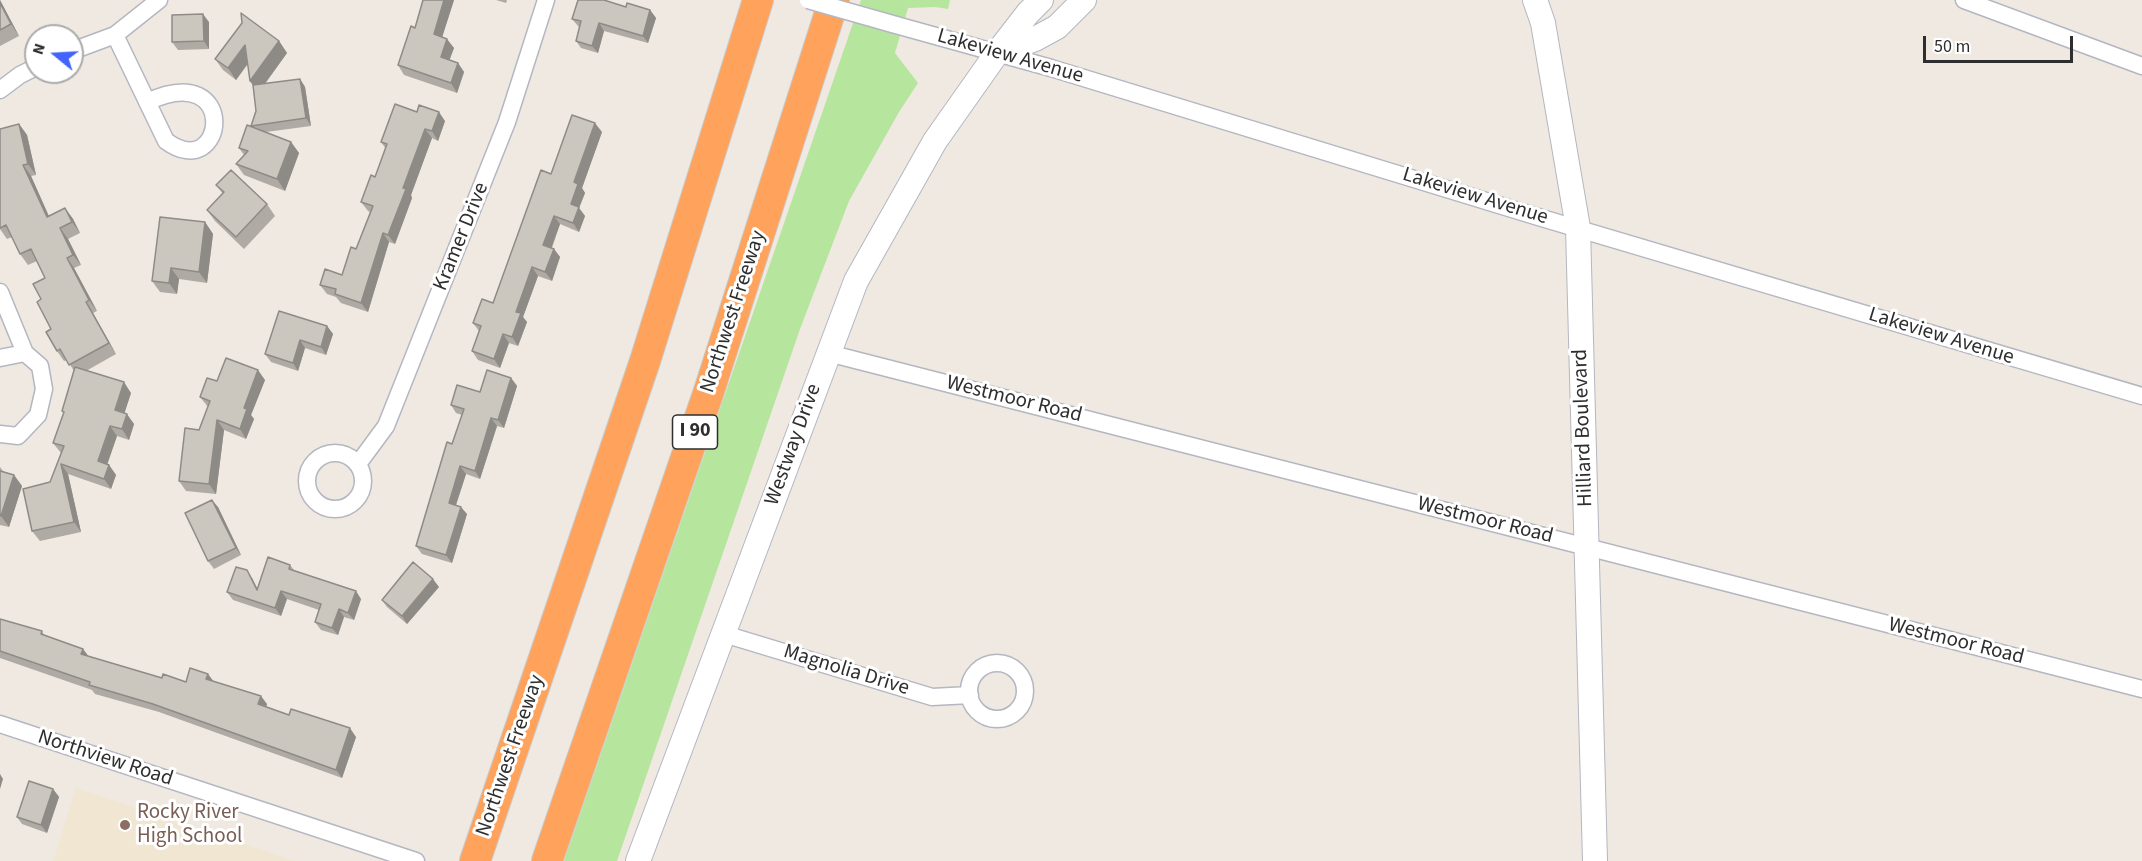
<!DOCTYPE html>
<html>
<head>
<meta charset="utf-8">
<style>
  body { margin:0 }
  #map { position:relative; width:2142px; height:861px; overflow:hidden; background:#efe9e1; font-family:"Source Sans 3",sans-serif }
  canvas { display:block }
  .north { position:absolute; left:24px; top:24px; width:60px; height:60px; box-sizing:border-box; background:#fff; border:2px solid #ababab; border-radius:50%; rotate:288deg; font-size:16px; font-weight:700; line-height:24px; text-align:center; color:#2e2e2e }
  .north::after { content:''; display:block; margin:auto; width:21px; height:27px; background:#4264fb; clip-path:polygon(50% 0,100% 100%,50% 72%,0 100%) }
  .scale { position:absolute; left:1923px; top:36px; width:150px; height:27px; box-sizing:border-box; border:3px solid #2e2e2e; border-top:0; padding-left:8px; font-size:18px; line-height:21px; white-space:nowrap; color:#2e2e2e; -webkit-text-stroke:4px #fff; paint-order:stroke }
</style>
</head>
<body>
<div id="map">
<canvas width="2142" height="861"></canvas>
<div class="north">N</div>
<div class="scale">50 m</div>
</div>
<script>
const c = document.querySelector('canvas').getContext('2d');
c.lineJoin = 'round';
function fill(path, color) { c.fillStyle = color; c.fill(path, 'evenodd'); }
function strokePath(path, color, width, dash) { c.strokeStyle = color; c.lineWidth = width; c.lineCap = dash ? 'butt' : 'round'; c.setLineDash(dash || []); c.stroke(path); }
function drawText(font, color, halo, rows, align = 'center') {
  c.font = font + ' "Source Sans 3",sans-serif'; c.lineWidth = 6; c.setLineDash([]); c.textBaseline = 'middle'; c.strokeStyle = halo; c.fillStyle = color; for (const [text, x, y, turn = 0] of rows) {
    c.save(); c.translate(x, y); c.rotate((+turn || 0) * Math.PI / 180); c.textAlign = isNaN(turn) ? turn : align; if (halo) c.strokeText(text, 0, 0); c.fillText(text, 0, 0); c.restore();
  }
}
fill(new Path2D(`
  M76,788L295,861H53Z`), '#f0e6d1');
fill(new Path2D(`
  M861,0H950L948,9L935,7L908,8L895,53L918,83L899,112L849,201L800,329L617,861H564Z`), '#b6e59e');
const minor = new Path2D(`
  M1964,0L2142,66
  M896,25L1051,68L1535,216L2142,396
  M115,35L166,141C226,185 241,58 147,102
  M72,51L115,35L159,0
  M0,90L20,75L36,67
  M0,292L25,353L40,366L44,389L38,415L18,436L0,434
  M828,353L2142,689
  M0,358L25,353
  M307 481a28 28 0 1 1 56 0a28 28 0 1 1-56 0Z
  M358,464L386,426L507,122L546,0
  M724,634L932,697L970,695
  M969 691a28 28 0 1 1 56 0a28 28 0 1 1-56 0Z
  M0,724L416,861`);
const secondary = new Path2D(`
  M1535,0L1543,23L1578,228L1595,861
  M997,53L1035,39L1057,27L1084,0
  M638,861L856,281L935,141L997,53L1028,13L1041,0`);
const motorway = new Path2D(`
  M475,861L645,361L758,0
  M547,861L709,391L834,0`);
strokePath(minor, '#b4b7c1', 19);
strokePath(secondary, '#b4b7c1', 26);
strokePath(motorway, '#c9c9c9', 32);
strokePath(minor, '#fff', 16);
strokePath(secondary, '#fff', 24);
strokePath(motorway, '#ffa35c', 30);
const minorBridge = new Path2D(`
  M808,0L896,25`);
strokePath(minorBridge, '#b4b7c1', 19, []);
strokePath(minorBridge, '#fff', 16);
fill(new Path2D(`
  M0,0L19,36L0,46Z
  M423,0H454L442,37L454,48L449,60L458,63L464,72L457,93L404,75L398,65L415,28Z
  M496,0H507L506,3Z
  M626,7L650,10L656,18L648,43L604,31L598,53L581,48L576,41L580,27L578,26L572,19Z
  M209,22V49L178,50L172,42Z
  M279,41L287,53L265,84L300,79L305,87L311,126L266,132L291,142L299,153L285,191L244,175L236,164L244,155L239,148L252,127L251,126L256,111L253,85L250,81L248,64L236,80L223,70L215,59Z
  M445,121L438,141L432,138L411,195L412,198L395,244L389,242L368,312L341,303L336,297L327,294L320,285L342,275L356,249L370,212L368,211L361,202L375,177L386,149L381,142Z
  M19,124L27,135L36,175L31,176L49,216L65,208L73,219L80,233L68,239L81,265L74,268L97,311L93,313L116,354L86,371L131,393L124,413L134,424L129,440L117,436L107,464L109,465L116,475L111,489L68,474L81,532L40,541L32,531L61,453L53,443L64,414L62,411L74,371L67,360L64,361L57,351L41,299L45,278L37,261L28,265L20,254L12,237L7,239L0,229V129Z
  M602,132L582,188L585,193L579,208L585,216L579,232L560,224L552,248L554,249L560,257L552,281L538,276L523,317L527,322L518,346L509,343L500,368L478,360L472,351L479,331L473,323L493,303L551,174Z
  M216,185L267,204L275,216L244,249L215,221L207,210L223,194Z
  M205,222L213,234L207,283L179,279L177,294L160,292L152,281Z
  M327,326L333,334L326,355L305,348L298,371L271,362L265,354Z
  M511,378L517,386L504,428L497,426L480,479L466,474L456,505L467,514L452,563L422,554L416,546L462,415L456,413L451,405Z
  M265,380L251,415L254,419L246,439L224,430L216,494L186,491L179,481L208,407L200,397L217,381Z
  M0,467L3,471L14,475L22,486L9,527L0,525Z
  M218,507L241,555L214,569L208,561Z
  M290,565L294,570L361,599L354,620L344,617L338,635L321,630L315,622L319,610L287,599L281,616L233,600L227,592L252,578L257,588Z
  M439,587L407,624L387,607L382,600Z
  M0,619L42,631L44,635L83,649L89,657L162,678L186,682L208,674L213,681L267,704L266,707L356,737L342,778L159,712L95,694L92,690L0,658Z
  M53,789L59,797L47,833L22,824L17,817Z`), '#afaba4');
fill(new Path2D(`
  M0,0L19,36L11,24L0,3Z
  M444,0H454L440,44L434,34Z
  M650,10L656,18L648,43L643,36Z
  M203,14L209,22V49L204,41Z
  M599,23L604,31L598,53L592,46Z
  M447,39L454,48L447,67L441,57Z
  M279,41L287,53L258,93L250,81Z
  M245,45L253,56L236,80L228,68Z
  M458,63L464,72L457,93L451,83Z
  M300,79L305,87L311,126L306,118Z
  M439,112L445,121L438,141L432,131Z
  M595,123L602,132L582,188L585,193L579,208L585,216L579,232L573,223L571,204L574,182Z
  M19,124L27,135L36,175L28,164Z
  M425,129L432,138L411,195L412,198L395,244L388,235L403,188Z
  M291,142L299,153L285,191L277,179Z
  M23,165L31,176L54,228L47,217Z
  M65,208L73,219L80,233L72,222Z
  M554,216L560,224L549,254L543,245Z
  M205,222L213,234L207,283L199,272Z
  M60,228L68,239L81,265L73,255Z
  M383,233L389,242L368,312L361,303Z
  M554,249L560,257L552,281L545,272Z
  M67,258L74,268L97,311L89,300Z
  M532,267L538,276L523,317L527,322L518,346L512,337L516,312Z
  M171,268L179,279L177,294L169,283Z
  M86,302L93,313L116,354L109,343Z
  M327,326L333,334L326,355L321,347Z
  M503,334L509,343L500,368L494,359Z
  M300,340L305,348L298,371L293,363Z
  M258,370L265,380L251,415L254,419L246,439L240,429L244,408Z
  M511,378L517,386L504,428L498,420Z
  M124,382L131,393L122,421L115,410Z
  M127,414L134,424L129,440L122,429Z
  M491,418L497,426L480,479L475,471Z
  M217,420L224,430L216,494L209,484Z
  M110,426L117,436L105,471L98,461Z
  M61,464L68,474L81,532L74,522Z
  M109,465L116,475L111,489L104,479Z
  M460,466L466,474L454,511L449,503Z
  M14,475L22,486L9,527L1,516Z
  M212,500L218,507L241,555L236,548Z
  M461,507L467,514L452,563L446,555Z
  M247,570L252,578L262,598L257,590Z
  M433,579L439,587L407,624L402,616Z
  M281,591L287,599L281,616L275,608Z
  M356,591L361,599L354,620L348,613Z
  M339,609L344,617L338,635L332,628Z
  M83,649L89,657L81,654Z
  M208,674L214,682L206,679Z
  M261,696L267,704L264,713L258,704Z
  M350,728L356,737L342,778L336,770Z
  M0,774L3,779L0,789Z
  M53,789L59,797L47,833L41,825Z`), '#8e8b86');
const building = new Path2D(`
  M423,0H444L434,34L447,39L441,57L458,63L451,83L398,65L411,26L415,28Z
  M578,0H604L626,7L627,3L650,10L643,36L599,23L592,46L576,41L581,21L572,19Z
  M0,3L11,24L0,30Z
  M241,13L279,41L250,81L245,45L228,68L215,59L242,23Z
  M203,14L204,41L172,42V15Z
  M300,79L306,118L251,126L256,111L253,85Z
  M395,104L417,112L419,105L439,112L432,131L425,129L403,188L406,189L388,235L383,233L361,303L335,294L336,289L320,285L325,269L342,275L351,247L356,249L373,206L361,202L371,175L375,177L387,144L381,142Z
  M572,115L595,123L574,182L578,184L571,204L579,207L573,223L554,216L543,245L554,249L545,272L532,267L516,312L521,313L512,337L503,334L494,359L472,351L481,326L473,323L482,299L493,303L541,170L551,174Z
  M19,124L28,164L23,165L47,217L65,208L72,222L60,228L73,255L67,258L89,300L86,302L109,343L69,365L60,349L57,351L46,332L51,329L37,302L41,299L33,284L45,278L31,249L20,254L6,225L0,228V129Z
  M247,125L291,142L277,179L236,164L248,151L239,148Z
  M231,170L267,204L236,237L207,210L224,192L216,185Z
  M160,217L205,222L199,272L171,268L169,283L152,281Z
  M279,311L327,326L321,347L300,340L293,363L265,354Z
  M226,358L258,370L244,408L247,409L240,429L217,420L209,484L179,481L185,428L199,430L210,401L200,397L207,378L217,381Z
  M75,367L124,382L115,410L127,414L122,429L110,426L98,461L109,465L104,479L61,464L74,522L32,531L23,489L50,482L64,446L53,443L64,412L62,411Z
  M487,370L511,378L498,420L491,418L475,471L460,466L449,503L461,507L446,555L416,546L447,442L452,444L464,409L451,405L457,385L480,392Z
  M0,471L14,475L1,516H0Z
  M212,500L236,548L208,561L185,513Z
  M268,557L290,565L289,569L356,591L348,613L339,609L332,628L315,622L321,604L281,591L275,608L227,592L236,567L247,570L257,590Z
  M413,562L433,579L402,616L382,600Z
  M0,619L42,631L41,634L83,649L81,654L162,678L163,674L186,682L190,668L208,674L206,679L261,696L258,704L289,715L291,709L350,728L336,770L153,704L89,685L90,682L0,651Z
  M29,781L53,789L41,825L17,817Z`);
fill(building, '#cbc7bf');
strokePath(building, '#8e8b86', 1.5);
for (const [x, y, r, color] of [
  [125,825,6,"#8d6e63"]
]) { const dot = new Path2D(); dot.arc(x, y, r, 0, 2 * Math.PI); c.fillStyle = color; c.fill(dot); strokePath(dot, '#fff', 2); }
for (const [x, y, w] of [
  [695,432,45]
]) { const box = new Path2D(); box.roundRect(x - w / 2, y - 17, w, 34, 4.5); c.fillStyle = '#fff'; c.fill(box); strokePath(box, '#2e2e2e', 1.5); }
drawText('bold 20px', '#2e2e2e', null, [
  ["I 90",695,432]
]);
drawText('21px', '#2e2e2e', '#fff', [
  ["Lakeview Avenue",1010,57,16],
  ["Lakeview Avenue",1475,197,17],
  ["Kramer Drive",462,237,-68],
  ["Northwest Freeway",734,312,-72],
  ["Lakeview Avenue",1941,337,17],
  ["Westmoor Road",1014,400,14],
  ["Hilliard Boulevard",1584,428,-92],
  ["Westway Drive",794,445,-70],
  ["Westmoor Road",1485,521,14],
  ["Westmoor Road",1956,642,14],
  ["Magnolia Drive",846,671,17],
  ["Northwest Freeway",511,756,-71],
  ["Northview Road",105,759,18]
]);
drawText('21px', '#785e54', '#fff', [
  ["Rocky River",137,813],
  ["High School",137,837]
], 'left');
</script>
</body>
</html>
